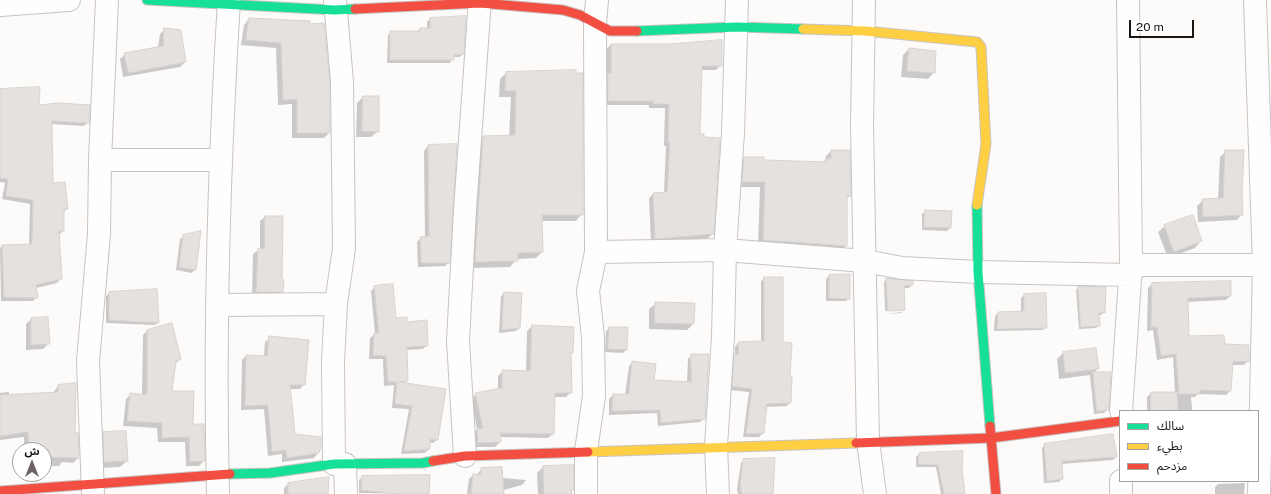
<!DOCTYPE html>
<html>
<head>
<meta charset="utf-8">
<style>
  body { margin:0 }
  #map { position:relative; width:1271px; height:494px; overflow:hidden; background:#fdfbfa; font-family:"Public Sans","Noto Sans Arabic",sans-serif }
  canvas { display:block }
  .legend { position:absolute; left:1119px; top:410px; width:140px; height:72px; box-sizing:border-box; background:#fff; border:1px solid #a4a2a1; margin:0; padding:5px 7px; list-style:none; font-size:12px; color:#1c1613 }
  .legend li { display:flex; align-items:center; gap:8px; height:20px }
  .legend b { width:20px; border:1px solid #a4a2a1 }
  .north { position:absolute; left:12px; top:442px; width:40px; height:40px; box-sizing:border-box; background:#fff; border:1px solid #a4a2a1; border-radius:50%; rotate:0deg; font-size:11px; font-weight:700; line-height:16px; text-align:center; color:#1c1613 }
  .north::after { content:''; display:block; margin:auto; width:14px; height:18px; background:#6b6664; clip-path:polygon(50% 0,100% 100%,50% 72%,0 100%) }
  .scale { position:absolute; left:1129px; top:20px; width:65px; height:18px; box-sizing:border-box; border:2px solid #1c1613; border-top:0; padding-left:5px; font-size:12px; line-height:14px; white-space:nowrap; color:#1c1613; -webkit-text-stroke:3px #fff; paint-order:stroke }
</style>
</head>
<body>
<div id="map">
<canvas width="1271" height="494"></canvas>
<ul class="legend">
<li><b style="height:5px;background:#16e098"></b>سالك</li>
<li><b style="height:5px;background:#ffcf43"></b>بطيء</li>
<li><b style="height:5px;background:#f24e42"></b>مزدحم</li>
</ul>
<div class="north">ش</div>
<div class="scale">20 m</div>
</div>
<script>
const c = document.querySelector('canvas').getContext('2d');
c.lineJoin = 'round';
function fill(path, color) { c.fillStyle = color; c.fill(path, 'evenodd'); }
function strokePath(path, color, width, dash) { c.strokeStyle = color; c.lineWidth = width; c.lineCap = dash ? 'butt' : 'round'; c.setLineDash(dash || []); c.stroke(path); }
fill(new Path2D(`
  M249,19L309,22L329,133L324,138H292V104L278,105L276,48L241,45L244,25Z
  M430,19L463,54L460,57H453L450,63H387L388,35L391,32H416L420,29H427V22Z
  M165,29L185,62L180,67L123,77L120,59L125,54L158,47L160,34Z
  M611,44L721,65L716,70H701L699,135L713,234L708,238L651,242L649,198L653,194L664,193L666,146H664L665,108H649V105H604V79L607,75V49Z
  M909,49L934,72L928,79L901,77L903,55Z
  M506,73L575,74L582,214L576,221H542V252L536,258L517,259L510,267L469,268L477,144L483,137H509L511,97H499L500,79Z
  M0,90L38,107L88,122L84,126L51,124L52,184L67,209L63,212V231L58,236L61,278L57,283L36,288L37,297L33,301H1L0,248L2,246L29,245L30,204L2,199L5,183L0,182Z
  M363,97L378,131L371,137H356L357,103Z
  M428,146L449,262L445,266L418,267L417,242L421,238H425L424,151Z
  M831,151L850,196L846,199V246L840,251L758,246L760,187H737L739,163L744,158L763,161L824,163L826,156Z
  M1226,151L1241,194L1242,214L1237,220L1198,222L1197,206L1203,200H1218L1220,157Z
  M926,211L951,212L950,228L947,231L922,230V214Z
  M265,217L282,291L277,296L252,297L253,254L260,249V221Z
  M1165,226L1201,241L1195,248L1168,258L1158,232Z
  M184,236L195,269L192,273L176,270L180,239Z
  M829,276L849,298L846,301H826V279Z
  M764,278L782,343L789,377L790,402L787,406L765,407L763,433L759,437H743L749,392L729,390L731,359L735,355V347L738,343L761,342V282Z
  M886,279L912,285L909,288H903L904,310L901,313L886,314L902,312V309L885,311L884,282Z
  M1152,284L1230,296L1226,300L1187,302L1188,337L1224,345L1248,361L1244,365H1232L1230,391L1226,395L1198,394L1195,397H1191L1192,409L1190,411H1147V397L1151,393H1175L1173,357L1157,360L1153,330L1147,331L1148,288Z
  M375,287L395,319L406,323L427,345L423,349L406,350L407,381L404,384L437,440L433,443H429V449L425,453L401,454L409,409L392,408L394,385L384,386L383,359H369L370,338L375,334L371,291Z
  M1079,287L1104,312L1101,315H1098L1099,325L1096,328L1079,329L1076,290Z
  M109,293L158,322L155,325L106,323V296Z
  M505,293L519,328L516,331L499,333L501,296Z
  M1024,295L1046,327L1043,330L994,331L995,316L998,313L1021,312V298Z
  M656,303L693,324L687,330L649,329V309Z
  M31,319L49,343L43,349L26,350V324Z
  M532,326L572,353L570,354L571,392L566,397H554L553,434L548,438L499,437L500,442L495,447H474L472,434L477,429L471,399L476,394L498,389V376L503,371L526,372L527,331Z
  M609,328L626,350L623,353L605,352L606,331Z
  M148,330L180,359L175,364L171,392L192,425L204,461L199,466H186L185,442H158L157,428L123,426L126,399L131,394L142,395L143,335Z
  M270,338L304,384L300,389H290L294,435L318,453L314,458L282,462V454L268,456L264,409L241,410L242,360L246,356L264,357L265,342Z
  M1096,349L1098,368L1094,373L1108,409L1104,413L1094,414L1090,375L1059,379L1057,359L1063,353Z
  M692,355L704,418L700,422L658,426L657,413L609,415V399L613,395H625L629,366L633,362L653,381L687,383L688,359Z
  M58,386L74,434L78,458L73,463L62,462L59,466H44V450H24V437L0,440V393L9,392V395L53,393Z
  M104,433L127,461L120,467L98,468L97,439Z
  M1045,445L1116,457L1113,460L1061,464L1062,479L1059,482L1044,483L1042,448Z
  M962,452V483L964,494H941L936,467H916V457L919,454Z
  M774,459L773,494H738L737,489L741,463L744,460Z
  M543,467L572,490L568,494H538L537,473Z
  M481,469L502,478L526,480L522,485L489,494H467L469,479L473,475H477Z
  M362,477L428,494L359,493V480Z
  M1245,483L1244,494H1215V487L1218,484Z
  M288,484L327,494H284V488Z`), '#0003');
const building = new Path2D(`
  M466,16L464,54L454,55V60H390V31H420V28H430V18Z
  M249,18L310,21V24L324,23L330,83V133H297V99L283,100L281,43L246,40Z
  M164,28L181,30L186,62L128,73L124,53L163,46Z
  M722,40V66H702L700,134H704V137L720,138L714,234L655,239L653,193L667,192L670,142H668L669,104H653V101H608V73H611V44H668Z
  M909,48L936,51L935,73L907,71Z
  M576,70V73H583V215H542L543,252L518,253V261L475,262L483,136L515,135L516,91H505L506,72Z
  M40,87L39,105L58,103L90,105L89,123L52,121L53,183L65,182L68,209H64V231H59L62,279L36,285L38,298L4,297L2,245L32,244L33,200L6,196L8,179L0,178V89Z
  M363,96H379V132L362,131Z
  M457,144L450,263H421L420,237L429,236L428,145Z
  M831,150H850L851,196H847V246L763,240L765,182H742L744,157H764V160L826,162V159H831Z
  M1225,150H1244L1242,194L1243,215L1203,217L1202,199L1223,198Z
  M925,210L952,211L951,228L924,227Z
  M1193,215L1202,241L1174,252L1164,225Z
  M265,216H283L282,279L284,280L283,292H256L258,248L264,249Z
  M201,231L196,270L179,267L183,235Z
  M846,274H850V299L829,298V275Z
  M764,277H783V342L792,343L790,376H792L791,403L767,404L764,433L746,434L752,389L732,386L734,354H739L738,342L764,341Z
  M886,278L913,281V285L904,286L905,310L888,311Z
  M1231,281V296L1188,298L1189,336L1224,335L1225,344L1249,345V362L1233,361L1231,391L1200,390V394H1179L1176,354L1161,356L1157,327H1151L1152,283Z
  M393,284L396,318L407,317V322L427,320L428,346L407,347L408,381L399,382L446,389L438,440L430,439V449L404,451L412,406L395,404L397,382H388L386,356L373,355L374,333H379L374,286Z
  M1078,286L1106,287L1105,313L1099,312L1100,326L1081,327Z
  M157,289L159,323L109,320V292Z
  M504,292L522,293L520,328L502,330Z
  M1046,293L1047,328L997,329L998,312L1024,311V294Z
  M655,302L695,303L694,324L655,323Z
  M48,317L50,344L31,345V318Z
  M172,323L181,359L176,361L172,391H194L193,424H204L205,461L190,462L189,437L162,438V423L127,421L130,393L147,395V330Z
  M532,325L574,327L573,353H571L572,393H555L554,434L500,433L501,442L478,443L477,429L483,428L475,393L502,388V370L530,371Z
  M609,327H628L627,350L608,349Z
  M269,336L309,340L305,385H290L295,434L321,437V447L319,453L287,458L286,450L272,452L268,405L245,406L246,355L267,356Z
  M1096,348L1099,369L1065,373L1063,352Z
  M691,354H709L705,419L661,423L660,410L612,411L613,394H629L632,361L656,364L654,380L691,382Z
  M1093,372H1111L1109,410L1097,411Z
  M76,383L75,433H78L79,458L49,457V450H29L28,432L0,436V395L58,392V385Z
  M1151,392H1177L1178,410L1151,411Z
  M126,431L128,461L104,462L103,432Z
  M1113,434L1117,457L1062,461L1063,479L1047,481L1044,444Z
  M963,451L962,469L965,494H944L938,465L918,464L919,453Z
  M775,458L773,494H742L740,485L743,459Z
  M574,465V490H571L572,494H544L543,466Z
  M502,467L504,494H471L473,474L481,475V468Z
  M430,475L429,494H399L361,490L362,476Z
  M329,477L328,494H288V483Z`);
fill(building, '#e4e1de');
strokePath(building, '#d6d3d0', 1);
const street = new Path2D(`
  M864,0L862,126L868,441L875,494
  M1255,0L1264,265L1259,494
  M0,5L69,0
  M100,160H220
  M596,252L725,250L865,261L902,268L978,272L1131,275
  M1131,265H1271
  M217,305L336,304
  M1121,411L1131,265L1128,0
  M465,456L458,341L465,210L480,0
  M334,464L333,361L336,304L344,248L342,82L335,0
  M345,464L346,494
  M1121,481V494
  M93,494L88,361L99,234L100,160L107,0
  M218,494C214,329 219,164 229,0
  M586,494V451L594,396L593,337L588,291L596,252L595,24L597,0
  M718,494L716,446L723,337L725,250L733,133L737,0`);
const fast = new Path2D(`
  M147,0L335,10L355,9
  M637,31L737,27L803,29
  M977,205L978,272L990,426
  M230,474L270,473L334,464L423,463L433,461`);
const slow = new Path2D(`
  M803,29L865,31L977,42L981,47L986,144L977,205
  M588,452L856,443`);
const jam = new Path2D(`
  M355,9L480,3L563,10L580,15L610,31H637
  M990,426L996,494
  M856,443L991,438L1120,421
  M433,461L465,456L588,452
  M0,491L230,474`);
strokePath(street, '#c7c3c1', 24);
strokePath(fast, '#c7c3c1', 11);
strokePath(slow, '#c7c3c1', 11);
strokePath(jam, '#c7c3c1', 11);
strokePath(street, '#fffefe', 22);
strokePath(fast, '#16e098', 9);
strokePath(slow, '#ffcf43', 9);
strokePath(jam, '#f24e42', 9);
</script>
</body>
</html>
